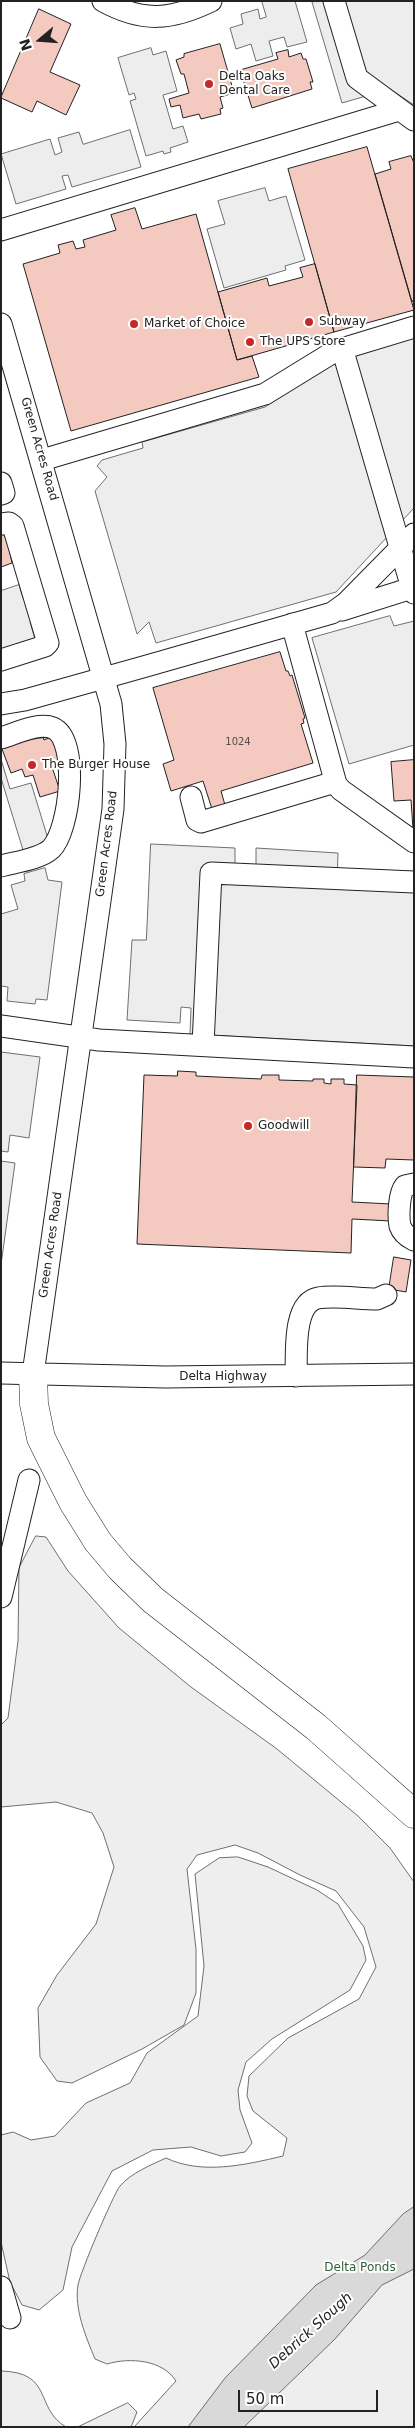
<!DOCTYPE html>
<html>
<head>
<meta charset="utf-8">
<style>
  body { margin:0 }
  #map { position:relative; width:415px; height:2428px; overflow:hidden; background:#fff; font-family:"DejaVu Sans",sans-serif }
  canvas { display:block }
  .frame { position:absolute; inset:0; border:2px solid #222; pointer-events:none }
  .north { position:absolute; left:15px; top:15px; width:50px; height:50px; -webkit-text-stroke:4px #fff; paint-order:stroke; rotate:252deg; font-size:14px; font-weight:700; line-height:20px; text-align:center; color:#222 }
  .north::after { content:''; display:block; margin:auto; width:18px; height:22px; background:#222; clip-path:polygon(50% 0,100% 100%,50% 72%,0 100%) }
  .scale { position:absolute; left:238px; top:2390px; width:140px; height:22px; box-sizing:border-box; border:2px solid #222; border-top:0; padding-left:6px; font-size:15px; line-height:18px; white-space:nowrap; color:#222; -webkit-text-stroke:4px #fff; paint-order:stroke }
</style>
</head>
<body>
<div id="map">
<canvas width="415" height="2428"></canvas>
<div class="frame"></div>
<div class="north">N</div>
<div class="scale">50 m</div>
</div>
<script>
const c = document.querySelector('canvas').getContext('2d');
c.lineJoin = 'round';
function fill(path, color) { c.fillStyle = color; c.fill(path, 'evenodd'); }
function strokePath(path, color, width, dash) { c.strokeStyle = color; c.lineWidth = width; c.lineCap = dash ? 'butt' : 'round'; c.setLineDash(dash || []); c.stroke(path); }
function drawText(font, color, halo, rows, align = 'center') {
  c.font = font + ' "DejaVu Sans",sans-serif'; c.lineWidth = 4; c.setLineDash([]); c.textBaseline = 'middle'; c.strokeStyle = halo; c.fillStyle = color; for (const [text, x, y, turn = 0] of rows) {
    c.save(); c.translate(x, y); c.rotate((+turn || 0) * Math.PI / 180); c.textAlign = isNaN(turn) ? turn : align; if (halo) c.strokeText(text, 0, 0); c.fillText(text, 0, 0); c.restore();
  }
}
const green = new Path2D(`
  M36,1536L46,1537L68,1571L119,1628L191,1687L277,1749L358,1816L390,1848L414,1882V2427H134L176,2381C163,2360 130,2357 107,2364L95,2359C86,2337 74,2309 78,2285C80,2273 113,2195 120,2186C131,2173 151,2165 166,2158C202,2175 245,2165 283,2156L287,2138L253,2111L247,2096L249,2076L288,2038L359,1999L376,1967L364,1927L336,1891L300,1875L258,1853L235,1845L197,1855L187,1869L196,1949V1993L184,2025L142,2049L72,2083L57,2081L40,2057L38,2008L57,1975L96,1924L114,1867L103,1833L92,1813L56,1802L1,1807V1725L8,1718L18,1641L19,1568Z
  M238,1857L268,1867L317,1890L338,1904L363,1946L366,1960L350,1990L272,2039L246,2062L238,2090L240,2110L252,2143L245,2152L221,2156L191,2147L153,2150L112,2171L72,2247L63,2290L39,2310L22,2305L10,2282L1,2242V2135L13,2132L31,2140L55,2136L86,2103L130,2083L147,2053L198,2016L204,1966L195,1874L219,1858Z
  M1,2371C54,2372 34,2408 66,2427H1Z
  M128,2403L137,2412L131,2427H78Z`);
fill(green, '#eee');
strokePath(green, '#6f6f6f', 1);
const parking = new Path2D(`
  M262,1H295L307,42L287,47L284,37L269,41L273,56L256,61L251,44L236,49L230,28L243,24L241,14L258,9L260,19L266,17Z
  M414,1V105L390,89L342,103L312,2Z
  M151,48L153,55L166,51L177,91L163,95L173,129L183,126L188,142L170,148L171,152L164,154L163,151L146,156L130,101L136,99L134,93L129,95L118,58Z
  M130,130L141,167L72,187L68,175L62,176L66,189L16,204L1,154L50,139L55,155L62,152L58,138L79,132L83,144Z
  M265,188L269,201L286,196L305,260L285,266L286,270L224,288L207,229L225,224L218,201Z
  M414,335V508L336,592L156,643L149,622L137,634L95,491L107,477L97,466L102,460L143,448L142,442L265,407L339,358Z
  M19,585L23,598L28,597L35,620L30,622L35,639L1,649V591Z
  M390,616L394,626L414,621V745L349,764L312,638Z
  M1,759L10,789L31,783L49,842L23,850L1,778Z
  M151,844L235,848V865H256V848L338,853L337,885L414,889V1046L190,1034L191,1008L181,1007L180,1023L127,1020L132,940H146Z
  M45,868L48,880L62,882L47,1000L36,999L35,1004L7,1001L8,987L1,986V914L18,909L11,885L25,881L24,874Z
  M1,1052L40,1057L29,1138L10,1135L8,1152L1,1151Z
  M1,1161L15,1163L1,1265Z`);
fill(parking, '#ededed');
strokePath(parking, '#6f6f6f', 1);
const water = new Path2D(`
  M414,2207V2269L382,2285L335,2339L244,2427H188L225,2378L316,2285L365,2255L403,2214Z`);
fill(water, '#d9d9d9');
strokePath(water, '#6f6f6f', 1);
const building = new Path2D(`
  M39,9L71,24L50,72L80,85L66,115L37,101L32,112L1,98Z
  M220,44L234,93L220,97L223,108L220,109L221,114L201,119L199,114L183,118L180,105L171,107L169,99L189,93L184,74H181L176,60L184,57V54Z
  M288,50L289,57L301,53L303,59H306L313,82H310L312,89L252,108L240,70L278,59L276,53Z
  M367,147L414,310L334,332L288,169Z
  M411,156L414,163V299L412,302L375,174L391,169L389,162Z
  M135,208L142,229L196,214L237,360L252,356L259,377L71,431L23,264L60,253L58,245L73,241L76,249L85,247L83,240L116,230L111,215Z
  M315,264L334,332L237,360L218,292L267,278L269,286L303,277L300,268Z
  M6,533L12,563L1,567V534Z
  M280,652L286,671H288L290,676L292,675L305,718L303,719L304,723L301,724L313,763L221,791L225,805L212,809L203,781L171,791L163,764L174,760L153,688Z
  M42,734L44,740L51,737L53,741L61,764L52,767L60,791L40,797L33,775L25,777L22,769L11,773L2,749L3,746Z
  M414,760V829H413L411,800L394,801L391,762Z
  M178,1071L196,1072V1076L261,1079L262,1075H279V1080L313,1081V1079H324V1083L331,1084V1079H344V1084L357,1085L352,1202L391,1204V1221L352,1219L351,1253L137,1244L144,1075L177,1076Z
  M357,1075L414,1077V1160L386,1159L385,1168L354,1167Z
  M394,1257L411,1260L406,1292L389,1289Z`);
fill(building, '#f3c9c0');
strokePath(building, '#222', 1);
const minor = new Path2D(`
  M103,1C143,23 172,20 211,1
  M334,1L357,78L414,120
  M1,230L399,110
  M1,324L111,704L115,744L113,809L33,1374
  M342,348L412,588
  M42,460L265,394L335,351L414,327
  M1,483L4,493L1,494
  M1,524L9,523L13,526L48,643L45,646L1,660
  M342,610L412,588L414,593
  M292,624L336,784L341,790L414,842
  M1,704L25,700L143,667L332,613L346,603L414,534
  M1,738C15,734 38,722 53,728C80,740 70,831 51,849C40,859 16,862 1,866
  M191,797L197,820L201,822L335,782
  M1,1026L99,1040L414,1057
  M203,1045L211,873L414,882
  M414,1184L405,1186C399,1193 398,1216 400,1226C402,1232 408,1237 414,1240
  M1,1373L165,1377L414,1374
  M296,1376C297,1356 292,1303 318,1298C336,1295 358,1299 377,1299L386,1295
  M1,1597L29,1480
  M1,2287L10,2318`);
const highway = new Path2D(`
  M33,1374L34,1404L41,1438L73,1502L98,1542L120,1568L153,1600L316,1727L414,1814`);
strokePath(minor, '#222', 23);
strokePath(highway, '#222', 29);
strokePath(minor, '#fff', 21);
strokePath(highway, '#fff', 28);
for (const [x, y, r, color] of [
  [209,84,5,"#c62828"],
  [309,322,5,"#c62828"],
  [134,324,5,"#c62828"],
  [250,342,5,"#c62828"],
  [32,765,5,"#c62828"],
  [248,1126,5,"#c62828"]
]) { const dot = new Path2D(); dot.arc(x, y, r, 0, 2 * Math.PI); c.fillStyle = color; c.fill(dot); strokePath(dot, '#fff', 2); }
drawText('10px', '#564c4a', null, [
  ["1024",238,742]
]);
drawText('12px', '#222', '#fff', [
  ["Delta Oaks",219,77],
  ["Dental Care",219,91],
  ["Subway",319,322],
  ["Market of Choice",144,324],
  ["The UPS Store",260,342],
  ["The Burger House",42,765],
  ["Goodwill",258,1126]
], 'left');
drawText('12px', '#222', '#fff', [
  ["Green Acres Road",39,449,74],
  ["Green Acres Road",107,844,-83],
  ["Green Acres Road",51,1245,-82],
  ["Delta Highway",223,1377]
]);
drawText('12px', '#2f5e38', '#fff', [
  ["Delta Ponds",360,2268]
]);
drawText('italic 14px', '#222', '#fff', [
  ["Debrick Slough",311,2331,-42]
]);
</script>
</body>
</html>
